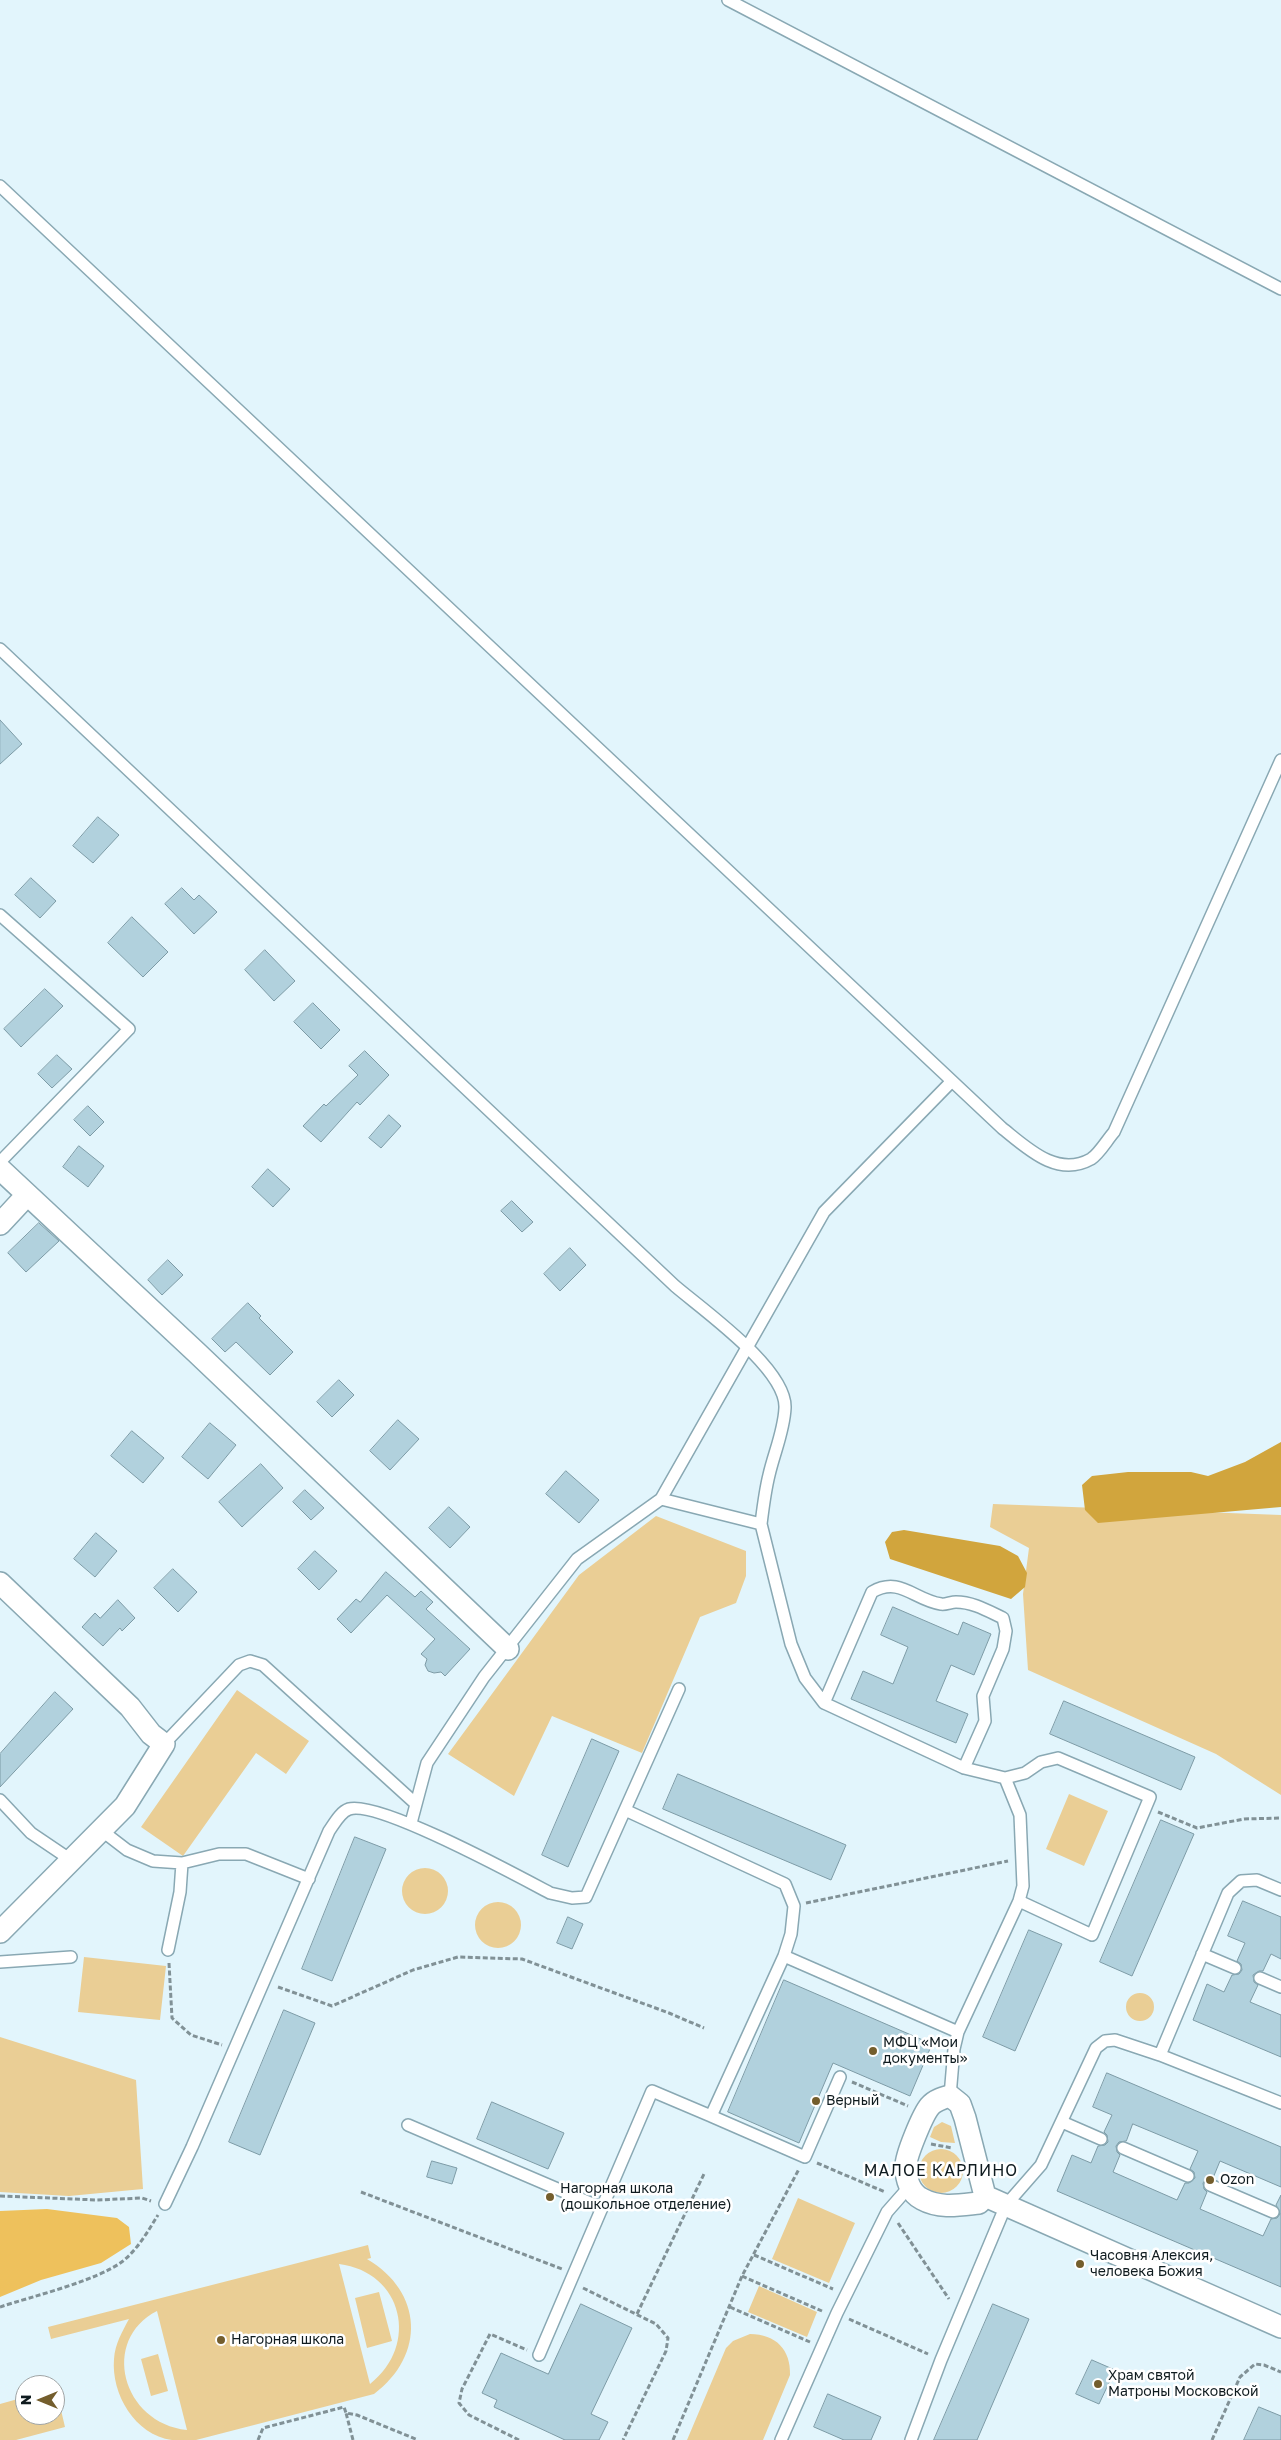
<!DOCTYPE html>
<html>
<head>
<meta charset="utf-8">
<style>
  body { margin:0 }
  #map { position:relative; width:1281px; height:2440px; overflow:hidden; background:#e2f5fc; font-family:"Golos Text",sans-serif }
  canvas { display:block }
  .north { position:absolute; left:15px; top:2375px; width:50px; height:50px; box-sizing:border-box; background:#fff; border:1px solid #9fa4a5; border-radius:50%; rotate:270deg; font-size:14px; font-weight:700; line-height:20px; text-align:center; color:#0f1b1f }
  .north::after { content:''; display:block; margin:auto; width:18px; height:22px; background:#745e2d; clip-path:polygon(50% 0,100% 100%,50% 72%,0 100%) }
</style>
</head>
<body>
<div id="map">
<canvas width="1281" height="2440"></canvas>
<div class="north">N</div>
</div>
<script>
const c = document.querySelector('canvas').getContext('2d');
c.lineJoin = 'round';
function fill(path, color) { c.fillStyle = color; c.fill(path, 'evenodd'); }
function strokePath(path, color, width, dash) { c.strokeStyle = color; c.lineWidth = width; c.lineCap = dash ? 'butt' : 'round'; c.setLineDash(dash || []); c.stroke(path); }
function drawText(font, color, halo, rows, align = 'center') {
  c.font = font + ' "Golos Text",sans-serif'; c.lineWidth = 5; c.setLineDash([]); c.textBaseline = 'middle'; c.strokeStyle = halo; c.fillStyle = color; for (const [text, x, y, turn = 0] of rows) {
    c.save(); c.translate(x, y); c.rotate((+turn || 0) * Math.PI / 180); c.textAlign = isNaN(turn) ? turn : align; if (halo) c.strokeText(text, 0, 0); c.fillText(text, 0, 0); c.restore();
  }
}
fill(new Path2D(`
  M993,1504L1281,1515V1795L1216,1754L1028,1670L1023,1594L1029,1548L990,1527Z
  M656,1516L746,1551V1576L736,1603L700,1617L642,1753L552,1716L514,1796L448,1754L579,1575Z
  M237,1690L309,1741L286,1774L256,1753L183,1856L141,1827Z
  M1069,1794L1108,1811L1084,1866L1046,1849Z
  M402 1891a23 23 0 1 1 46 0a23 23 0 1 1-46 0Z
  M475 1925a23 23 0 1 1 46 0a23 23 0 1 1-46 0Z
  M84,1957L166,1966L160,2020L78,2012Z
  M1126 2007a14 14 0 1 1 28 0a14 14 0 1 1-28 0Z
  M0,2037L136,2080L143,2189L69,2196L0,2192Z
  M942,2122L951,2126L955,2143L941,2142L930,2137L934,2127Z
  M919 2171a22 22 0 1 1 44 0a22 22 0 1 1-44 0Z
  M798,2198L855,2223L829,2283L772,2259Z
  M368,2245L371,2258L367,2259C423,2292 426,2355 374,2394L196,2440C188,2440 180,2440 172,2440C135,2435 111,2394 114,2359C115,2344 122,2332 129,2319L51,2339L48,2327ZM339,2264C403,2272 420,2345 370,2384ZM157,2311L187,2430C122,2423 100,2340 157,2311Z
  M759,2286L817,2312L807,2337L748,2312Z
  M379,2292L392,2341L367,2348L355,2298Z
  M750,2334C776,2334 791,2350 790,2375L763,2440H687L726,2348L733,2341Z
  M158,2354L168,2391L151,2396L141,2359Z
  M56,2389L65,2427L16,2440H0V2404L25,2397V2415H55Z`), '#eace95');
fill(new Path2D(`
  M1281,1442V1507L1098,1523L1085,1510L1082,1485L1092,1476L1128,1472H1191L1208,1476L1245,1462Z
  M904,1530L1000,1546L1018,1556L1027,1573L1025,1587L1011,1599L890,1559L885,1542L892,1532Z`), '#d1a53d');
fill(new Path2D(`
  M47,2209L117,2218L129,2227L131,2244L101,2263L41,2280L0,2297V2211Z`), '#eec15c');
const building = new Path2D(`
  M0,720L22,744L0,764Z
  M98,817L119,835L93,863L73,846Z
  M31,878L56,901L40,918L15,895Z
  M182,888L194,900L199,895L217,912L194,934L165,904Z
  M132,917L168,952L143,977L108,943Z
  M265,950L295,981L274,1001L245,970Z
  M45,989L63,1006L21,1047L4,1029Z
  M313,1003L340,1030L321,1049L294,1022Z
  M365,1051L389,1075L360,1105L357,1102L321,1142L303,1126L324,1104L326,1106L358,1075L349,1066Z
  M57,1055L72,1069L52,1088L38,1074Z
  M88,1106L104,1122L90,1136L74,1120Z
  M389,1115L401,1126L381,1148L369,1138Z
  M79,1146L104,1166L88,1187L63,1167Z
  M268,1169L290,1189L273,1207L252,1187Z
  M512,1201L533,1222L522,1232L501,1211Z
  M39,1223L59,1241L26,1272L8,1253Z
  M570,1248L586,1265L560,1291L544,1274Z
  M168,1260L183,1275L162,1295L148,1280Z
  M248,1303L261,1316L259,1318L293,1352L270,1375L236,1342L225,1352L212,1339Z
  M339,1380L354,1395L332,1417L317,1402Z
  M398,1420L419,1439L390,1470L370,1451Z
  M210,1423L236,1445L208,1479L182,1457Z
  M132,1431L164,1458L143,1483L111,1456Z
  M261,1464L283,1488L242,1527L219,1502Z
  M566,1471L599,1500L579,1523L546,1494Z
  M305,1490L324,1508L311,1520L293,1502Z
  M449,1507L470,1527L450,1548L429,1528Z
  M96,1533L117,1551L95,1577L74,1559Z
  M315,1551L337,1571L319,1590L298,1569Z
  M173,1569L197,1592L178,1612L154,1588Z
  M386,1572L415,1597L421,1591L433,1602L426,1609L470,1649L445,1676L441,1672L434,1673L428,1671L425,1665L427,1659L421,1654L435,1639L387,1595L351,1633L337,1619L356,1599L360,1602Z
  M118,1600L135,1618L122,1631L120,1628L103,1646L82,1627L95,1613L100,1618Z
  M893,1607L958,1635L963,1622L991,1634L974,1675L951,1665L936,1701L968,1714L956,1743L851,1699L863,1671L893,1684L908,1647L881,1635Z
  M55,1692L73,1709L0,1787V1754Z
  M1064,1701L1195,1757L1181,1790L1050,1734Z
  M592,1739L619,1751L568,1867L542,1855Z
  M678,1774L846,1845L831,1880L663,1809Z
  M1161,1820L1194,1834L1132,1976L1100,1962Z
  M355,1837L386,1849L332,1981L302,1969Z
  M1243,1901L1281,1917V1959L1271,1954L1263,1971H1259L1253,1975L1254,1982L1258,1985L1250,2002L1281,2015V2057L1193,2020L1207,1984L1224,1992L1232,1975L1239,1974L1242,1970L1241,1964L1237,1961L1245,1943L1228,1936Z
  M568,1917L583,1924L572,1949L557,1943Z
  M1029,1930L1062,1944L1015,2051L983,2037Z
  M784,1980L932,2044L910,2096L833,2063L799,2143L728,2112Z
  M284,2010L315,2023L260,2155L229,2142Z
  M1107,2073L1281,2147V2187L1220,2161L1213,2178L1206,2179L1203,2183L1204,2189L1207,2192L1200,2209L1263,2236L1271,2219L1277,2218L1280,2214L1276,2205L1281,2195V2287L1057,2191L1072,2155L1091,2163L1098,2146L1105,2145L1108,2142L1107,2135L1104,2132L1112,2115L1093,2107ZM1133,2124L1198,2151L1190,2169L1194,2172L1195,2178L1189,2183H1185L1177,2200L1113,2172L1120,2155L1117,2152L1116,2146L1119,2142L1126,2141Z
  M492,2102L564,2133L548,2169L477,2139Z
  M432,2161L457,2168L452,2184L427,2177Z
  M581,2304L632,2328L591,2414L608,2422L599,2440H565L494,2407L497,2400L482,2393L501,2353L548,2374Z
  M993,2304L1029,2319L977,2440H934Z
  M1092,2360L1115,2370L1099,2404L1076,2394Z
  M828,2394L881,2417L871,2440H844L814,2427Z
  M1259,2407L1281,2416V2440H1244Z`);
fill(building, '#b1d1dd');
strokePath(building, '#7d9ba6', 1);
const lane = new Path2D(`
  M728,0L1281,289
  M0,186L1002,1128C1027,1148 1057,1178 1091,1159C1099,1154 1107,1140 1114,1132L1281,760
  M0,649L675,1286C703,1310 787,1369 785,1408C784,1431 774,1453 769,1475C765,1491 763,1508 761,1524
  M0,915L129,1029L0,1162
  M661,1499L824,1212L952,1081
  M824,1703L872,1592C900,1576 914,1600 941,1604C945,1605 951,1602 956,1602C973,1602 988,1611 1003,1618L1006,1631L1003,1649L983,1696L985,1721L964,1768
  M164,1744L239,1665L250,1661L263,1665L416,1804
  M0,1800L31,1833L71,1860
  M625,1810L785,1884L794,1906L791,1934L784,1956
  M411,1823L427,1763L484,1677L577,1559L661,1499L761,1524L791,1644L805,1678L824,1703L964,1768L1005,1778L1025,1773L1041,1762L1058,1758L1150,1797L1092,1935L1019,1901
  M101,1830L127,1850L153,1861L182,1863
  M168,1950L180,1892L182,1863L219,1854H246L309,1879
  M1202,1954L1235,1968
  M0,1962L71,1957
  M1260,1978L1281,1987
  M1160,2055L1228,1893L1241,1881L1257,1880L1281,1890
  M840,2077L805,2157L711,2116L784,1956L958,2032
  M950,2096L954,2049L958,2032L1019,1901L1023,1886L1020,1815L1005,1778
  M1062,2122L1101,2139
  M408,2125L602,2208
  M1123,2148L1188,2176
  M1210,2185L1273,2212
  M165,2204L192,2147L329,1831C334,1824 340,1812 349,1809C378,1800 518,1876 550,1893L572,1898L586,1897L679,1689
  M539,2355L652,2091L711,2116
  M781,2440L837,2313L887,2212L909,2187
  M911,2440L941,2360L1006,2205L1041,2165L1096,2048L1105,2041L1115,2040L1160,2055L1281,2103`);
const street = new Path2D(`
  M0,1169L196,1352L508,1649
  M0,1224L27,1195
  M0,1583L130,1707L151,1734L164,1744L125,1806L0,1932
  M950,2096L960,2104L965,2118L985,2196L979,2203C960,2205 940,2209 922,2199C910,2193 906,2179 906,2167C905,2157 923,2114 930,2106C935,2100 943,2098 950,2096Z
  M985,2196L1281,2327`);
strokePath(lane, '#89a8b3', 14);
strokePath(street, '#89a8b3', 24);
strokePath(new Path2D(`
  M1158,1812L1197,1828L1244,1819L1281,1818
  M806,1903L1008,1861
  M169,1963L172,2018L191,2035L222,2045
  M278,1987L332,2006L413,1970L458,1957L522,1959L669,2013L704,2028
  M852,2082L908,2106
  M931,2144L952,2148
  M817,2163L885,2192
  M361,2192L562,2269
  M0,2196L97,2200L142,2198L151,2201
  M898,2223L949,2299
  M754,2255L833,2289
  M742,2276L822,2311
  M583,2288L656,2324L668,2338L666,2351L623,2440
  M0,2307C33,2296 97,2281 123,2261C138,2249 148,2231 158,2215
  M730,2307L810,2342
  M637,2314L704,2174
  M849,2319L928,2354
  M258,2440L263,2428L344,2407L346,2413
  M353,2440L346,2413L357,2415L418,2440
  M519,2440L469,2415L459,2403L462,2389L490,2334L527,2350
  M673,2440L742,2276L799,2169
  M1212,2440L1240,2377L1255,2364L1264,2365L1281,2372`), '#819196', 3, [5, 2.5]);
strokePath(lane, '#fff', 11);
strokePath(street, '#fff', 21);
for (const [x, y, r, color] of [
  [873,2051,5,"#745e2d"],
  [816,2101,5,"#745e2d"],
  [1210,2180,5,"#745e2d"],
  [550,2197,5,"#745e2d"],
  [1080,2264,5,"#745e2d"],
  [221,2340,5,"#745e2d"],
  [1098,2384,5,"#745e2d"]
]) { const dot = new Path2D(); dot.arc(x, y, r, 0, 2 * Math.PI); c.fillStyle = color; c.fill(dot); strokePath(dot, '#fff', 2); }
drawText('14px', '#0f1b1f', '#fff', [
  ["МФЦ «Мои",883,2043],
  ["документы»",883,2059],
  ["Верный",826,2101],
  ["Ozon",1220,2180],
  ["Нагорная школа",560,2189],
  ["(дошкольное отделение)",560,2205],
  ["Часовня Алексия,",1090,2256],
  ["человека Божия",1090,2272],
  ["Нагорная школа",231,2340],
  ["Храм святой",1108,2376],
  ["Матроны Моcковской",1108,2392]
], 'left');
c.letterSpacing = '1px';
drawText('16px', '#0f1b1f', '#fff', [
  ["МАЛОЕ КАРЛИНО",941,2171]
]);
c.letterSpacing = '0px';
</script>
</body>
</html>
